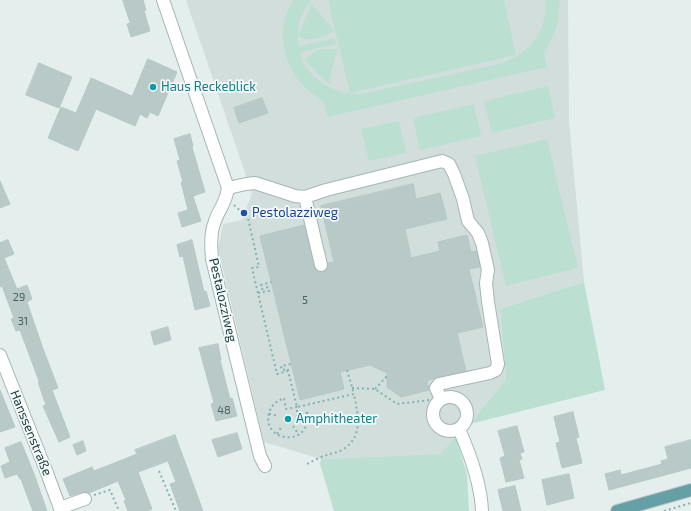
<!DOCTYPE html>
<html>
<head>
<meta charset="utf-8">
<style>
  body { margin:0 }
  canvas { display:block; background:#e3eeed }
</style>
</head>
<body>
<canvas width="691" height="511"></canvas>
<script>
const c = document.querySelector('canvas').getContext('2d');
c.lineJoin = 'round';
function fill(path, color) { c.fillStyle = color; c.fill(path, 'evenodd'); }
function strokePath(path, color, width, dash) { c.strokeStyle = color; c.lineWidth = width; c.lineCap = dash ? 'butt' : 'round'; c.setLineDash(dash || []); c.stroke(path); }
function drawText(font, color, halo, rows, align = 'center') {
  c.font = font + ' "Exo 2",sans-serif'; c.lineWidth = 3.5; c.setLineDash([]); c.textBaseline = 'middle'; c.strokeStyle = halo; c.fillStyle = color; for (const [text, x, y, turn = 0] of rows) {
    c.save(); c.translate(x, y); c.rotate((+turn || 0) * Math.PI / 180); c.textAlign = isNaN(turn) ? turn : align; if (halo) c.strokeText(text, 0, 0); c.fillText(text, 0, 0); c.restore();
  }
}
fill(new Path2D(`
  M186,0H568L569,121L584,282L500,309L506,379L470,424L440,454L321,459L264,442L218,249L223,224L242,220L252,193Z`), '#d1dedc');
fill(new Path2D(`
  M293,0H311C303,10 297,23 298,36L311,7L310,5L312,4L334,31C323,38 310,43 298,36L299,46L335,38L336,44L300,52C306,79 335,95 361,94L499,64C529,54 548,33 545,0H559C561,20 554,37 544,53L547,67L327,117L324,102C316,96 307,90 300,82C281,60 277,25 293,0Z
  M328,0H504L516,55L350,93Z
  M324,49H338L329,80L331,82L329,84L304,60L317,50Z
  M548,86L555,118L492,133L484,101Z
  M474,104L481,136L420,150L413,118Z
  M399,121L406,153L369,161L361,129Z
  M547,139L578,268L506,286L475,156Z
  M584,282L605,390L470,424L506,379L500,309Z
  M456,437L467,475L469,511H334L320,464L321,459L440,454Z`), '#bbe0d2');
const building = new Path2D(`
  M123,0H143L146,10L144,11L150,31L131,37L127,24L130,23Z
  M148,59L177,72L158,116L150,112L147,118L140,114L135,126L96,109L78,151L48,138L61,107L76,113L91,78L132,96Z
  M39,63L72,77L59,108L26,95Z
  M262,98L268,113L239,123L234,108Z
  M190,134L193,146L192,147L205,192L193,196L201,221L182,227L178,213L188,210L181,182H183L177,161L180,160L174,139Z
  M0,181L10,204L0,208Z
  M413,184L416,199L440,193L447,219L405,229L411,258L440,251L438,242L467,235L471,252L476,251L480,267L469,269L483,327L457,333L466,371L437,377L427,381L429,390L401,397L387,387V373L370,365L340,372L344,389L300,400L260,236L304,225L314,267L318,272H323L328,268V263L334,262L321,206Z
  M8,240L14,254L4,258L17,289L27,285L32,299L27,302L42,346L58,388L52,390L70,437L59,442L43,406L46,405L38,382L39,381L20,330L16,331L11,319L14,318L2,286L0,287V243Z
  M192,240L204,292L206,291L210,306L195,310L183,256L180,257L177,245Z
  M168,327L171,340L154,345L151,332Z
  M218,344L221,360H220L230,399L232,398L237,416L216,421L211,404L214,403L199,348Z
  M0,390L15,427L0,432Z
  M573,412L579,437L576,438L582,463L562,468L556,443L560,442L554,417Z
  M517,426L524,452L520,453L522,459L519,460L524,478L506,482L500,458L505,456L498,431Z
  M237,433L242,449L218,457L212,440Z
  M175,435L203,511H180L170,484L176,482L168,461L138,472L152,509L147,511H128L124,501L126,500L118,481L89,493L83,492L70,496L63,479L92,467L94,471L137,454L135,450Z
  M691,440V468L609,490L605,474L620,470L621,475L662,464L661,461L668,459L665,447Z
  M83,441L86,451L77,455L73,445Z
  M21,442L34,474L47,511H33L21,479H20L17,474L5,478L1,466L10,462L5,448Z
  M569,474L574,498L547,505L542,480Z
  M515,486L521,511H503L498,490Z`);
fill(building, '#b8c9c7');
strokePath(building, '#b5c8c7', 1);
const minor = new Path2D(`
  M163,0L228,188C226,204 218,210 214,224C210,234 211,248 212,259L260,456L265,466
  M228,188L246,184L255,183L295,196L305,197L326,190L442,161L449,164L454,174L463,199L468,221L478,233L482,243L488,270L486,283L488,302L498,364L496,370L490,373L439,384L436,388L441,399
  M305,197L321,265
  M0,355L47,473L61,511
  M433 414a17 17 0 1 1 34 0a17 17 0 1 1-34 0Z
  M459,429C470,454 481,483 482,511
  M60,508L85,499`);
const major = new Path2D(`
  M617,511L691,490`);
strokePath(minor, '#a5b6b6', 14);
strokePath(major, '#c1c9ca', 14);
strokePath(new Path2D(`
  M234,205L248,218L259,267L252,268L277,374L288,371L297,407L354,394C358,415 364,437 342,450C337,453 332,453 327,455C320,457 313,461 307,464
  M268,287L262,289L261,285L271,282
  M258,293L269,291L268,287
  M347,370L354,394
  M288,371V369L282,370L281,366L291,364
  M352,388L375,389L397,404L430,400
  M375,389L387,376
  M307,412C312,449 261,442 269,413C271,405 277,401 284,398L286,409L297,407V416L307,413
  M269,414L279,416
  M293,426L299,435
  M277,434L282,426
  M159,471L176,511
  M94,495L110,490L119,511
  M664,511L691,503`), '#82b2b3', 2, [2, 3]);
strokePath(minor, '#fff', 12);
strokePath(major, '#65a0a6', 12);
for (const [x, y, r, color] of [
  [153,87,4,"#0f9aa8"],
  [244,213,4,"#1a4fb4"],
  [288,419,4,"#0f9aa8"]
]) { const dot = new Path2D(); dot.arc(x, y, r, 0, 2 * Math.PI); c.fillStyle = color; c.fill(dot); strokePath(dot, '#f4faf9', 1.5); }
drawText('11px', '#476162', null, [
  ["29",19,297],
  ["5",305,300],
  ["31",23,321],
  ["48",224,410]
]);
drawText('13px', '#0d838f', '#f4faf9', [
  ["Haus Reckeblick",161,87],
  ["Amphitheater",296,419]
], 'left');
drawText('13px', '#164399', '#f4faf9', [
  ["Pestolazziweg",252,213]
], 'left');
drawText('13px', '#213e40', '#f4faf9', [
  ["Pestalozziweg",223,300,77],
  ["Hanssenstraße",31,433,68]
]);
</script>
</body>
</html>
